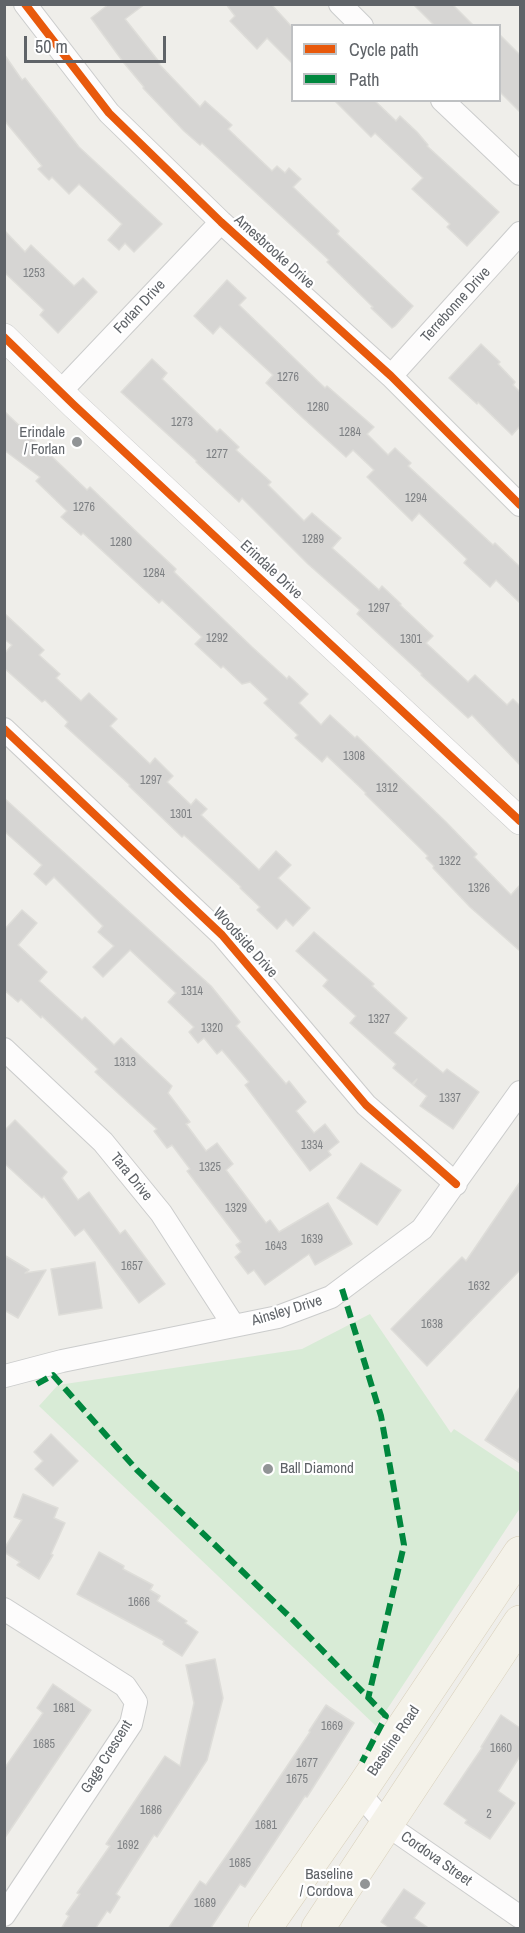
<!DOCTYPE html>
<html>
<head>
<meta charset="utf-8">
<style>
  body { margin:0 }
  #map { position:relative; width:525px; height:1933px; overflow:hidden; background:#efeeea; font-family:"Archivo Narrow",sans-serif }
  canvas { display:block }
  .frame { position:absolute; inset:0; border:6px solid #5f6368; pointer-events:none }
  .legend { position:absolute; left:291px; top:24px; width:210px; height:78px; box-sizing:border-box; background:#fff; border:2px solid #bfc1c3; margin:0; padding:8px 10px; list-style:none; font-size:18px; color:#5f6368 }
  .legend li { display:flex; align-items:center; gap:12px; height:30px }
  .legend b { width:30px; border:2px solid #bfc1c3 }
  .scale { position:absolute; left:24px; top:36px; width:142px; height:27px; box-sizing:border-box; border:3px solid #5f6368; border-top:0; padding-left:8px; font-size:18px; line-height:21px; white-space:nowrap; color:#5f6368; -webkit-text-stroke:4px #fff; paint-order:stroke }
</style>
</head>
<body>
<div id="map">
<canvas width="525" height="1933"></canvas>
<div class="frame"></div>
<ul class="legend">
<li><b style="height:8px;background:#e8590c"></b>Cycle path</li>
<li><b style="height:8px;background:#00873e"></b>Path</li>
</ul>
<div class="scale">50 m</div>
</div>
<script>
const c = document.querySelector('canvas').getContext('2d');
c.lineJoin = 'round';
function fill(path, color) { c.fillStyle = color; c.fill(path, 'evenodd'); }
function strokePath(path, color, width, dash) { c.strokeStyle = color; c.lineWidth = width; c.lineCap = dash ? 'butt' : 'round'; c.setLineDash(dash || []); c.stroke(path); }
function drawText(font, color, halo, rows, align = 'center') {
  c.font = font + ' "Archivo Narrow",sans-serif'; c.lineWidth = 4.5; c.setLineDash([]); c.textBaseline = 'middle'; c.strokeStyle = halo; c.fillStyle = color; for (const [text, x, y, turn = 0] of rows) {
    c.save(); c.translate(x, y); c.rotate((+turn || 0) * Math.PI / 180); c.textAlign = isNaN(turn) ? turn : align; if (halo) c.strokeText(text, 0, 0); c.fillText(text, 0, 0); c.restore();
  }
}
fill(new Path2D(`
  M370,1314L451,1433L454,1429L520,1473V1508L376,1726L39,1406L58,1385L302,1349Z`), '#d8ebd6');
const building = new Path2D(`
  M109,4H145L125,19L160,63L159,64L200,107L205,101L232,125L228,129L272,171L277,166L285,173L289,168L301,179L293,187L339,231L337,234L413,306L395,326L392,328L371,308L373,307L327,262L329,260L202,143L200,145L184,131L143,88L144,87L124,63L91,18Z
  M226,4H271L292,27V63L267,38L257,49L230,21L235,16Z
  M413,4H452L474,26H435Z
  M500,35L520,55V112L500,92Z
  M4,54L22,80L25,78L79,147L162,224L134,252L125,243L119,250L108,240L122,224L79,184L69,194L52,177L49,180L38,169L42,166L4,120Z
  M334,100H374L396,121L400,116L417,132L428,145L427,146L499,212L467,246L447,227L450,224L412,189L423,178L375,133L371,137Z
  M4,230L25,252L31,245L74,286L83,278L97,292L58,333L40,315L44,310L4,272Z
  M227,280L246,298L239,305L325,388L327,386L374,427L367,434L388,455L395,448L411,463L408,466L493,545L495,543L520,567V603L496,580L490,587L464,563L467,559L419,513L412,521L367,477L374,470L353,450L346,457L303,418L266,383L273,375L220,326L213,334L194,316Z
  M481,344L500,362L498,364L515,382L513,385L520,392V426L512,435L478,402L477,404L449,378Z
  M152,359L167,373L162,379L217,432L220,429L239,447L236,450L271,482L268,485L304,521L312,513L341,538L332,548L379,590L382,586L401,604L400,605L433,636L426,643L468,682L475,675L507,705L513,699L520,706V765L472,715L468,718L421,675L422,674L357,614L360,610L308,564L242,498L239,502L196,462L197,461L121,392Z
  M4,411L87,490L90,487L143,538L176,569L174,572L252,647L287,679L289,676L308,694L299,703L321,725L330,715L355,738L357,736L446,822L477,854L474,857L511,895L520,885V951L470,907L433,868L434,866L426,858L428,856L365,794L366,793L327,756L322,762L295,738L298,735L264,703L268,699L250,682L242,684L223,666L221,668L195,644L202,637L162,600L159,603L83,533L81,535L61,517L67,511L36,481L40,477L4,450Z
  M4,613L44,650L39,655L60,674L56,678L81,701L89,693L117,719L110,726L150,764L155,758L173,776L167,782L191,805L196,799L207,809L201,815L259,870L276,851L291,865L278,878L310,908L293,926L286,919L277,929L257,910L260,907L240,888L241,887L184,835L182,837L129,786L130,785L65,726L68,722L45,700L42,702L4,668V654L12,645L4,639Z
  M4,798L211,986L240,1022L236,1026L286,1084L289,1081L306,1102L296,1111L314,1133L325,1124L339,1142L328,1151L331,1155L310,1171L245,1085L249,1082L222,1050L217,1054L204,1038L198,1043L189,1032L194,1027L168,1002L176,993L130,950L103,977L93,967L114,946L98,932L103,926L54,877L46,885L34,874L42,865L4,831Z
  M22,910L37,923L18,945L47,972L39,981L82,1020L85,1017L114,1045L121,1038L172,1086L168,1093L190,1122L186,1124L206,1151L217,1143L233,1164L226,1170L266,1223L270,1220L279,1232L328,1203L352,1244L315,1265L309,1254L265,1285L254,1270L248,1274L235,1257L241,1252L236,1245L241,1242L187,1171L190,1169L172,1145L167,1148L154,1131L157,1129L95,1072L98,1069L42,1016L41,1018L21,999L18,1002L4,990V930Z
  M314,932L374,984L372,986L407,1018L394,1033L443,1073L447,1069L479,1092L453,1129L420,1106L427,1096L413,1085L417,1079L412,1084L393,1068L396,1064L350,1023L356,1016L323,986L328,980L296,951Z
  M15,1120L67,1172L62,1178L78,1200L89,1192L120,1234L125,1230L165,1284L139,1303L84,1229L75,1236L44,1196L42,1198L4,1163V1131Z
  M361,1163L401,1190L377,1225L337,1198Z
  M520,1182V1270L427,1366L391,1329L462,1257L466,1261Z
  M4,1255L29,1270L25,1273L46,1270L18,1318L4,1310Z
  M95,1262L102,1308L59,1315L51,1269Z
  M520,1387V1463L485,1440Z
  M51,1434L78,1461L53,1486L35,1469L43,1461L34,1452Z
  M23,1494L58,1508L54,1518L65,1523L51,1554L53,1555L39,1579L17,1565L20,1562L4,1552V1549L22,1520L14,1517Z
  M99,1552L124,1566L123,1569L153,1585L150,1590L160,1596L157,1601L187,1621L185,1623L198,1632L182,1656L163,1644L164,1641L77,1594Z
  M215,1659L223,1698L207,1760L157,1837L154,1835L116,1894L120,1897L110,1913L107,1911L95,1929H61L69,1916L66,1914L80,1894L77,1893L110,1846L106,1844L165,1756L180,1766L194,1703L186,1665Z
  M53,1684L91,1710L4,1839V1769L43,1713L37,1708Z
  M326,1705L354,1723L307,1797L305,1796L245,1887L240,1884L210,1929H168L200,1881L206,1885L236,1842L310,1732L309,1731Z
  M501,1715L520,1728V1756L498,1791L515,1803L490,1839L465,1823L467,1820L444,1804L482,1748L481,1747Z
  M404,1889L425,1903L414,1918L430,1929H391L381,1922Z`);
fill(building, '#d6d5d3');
strokePath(building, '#deddd9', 1.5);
const minor = new Path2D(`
  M25,4L109,113L221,222L391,376L520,505
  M340,4L362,26
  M442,100L520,174
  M391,376L520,233
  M60,392L221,222
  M4,729L222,935L366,1105L456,1184
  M4,1049L103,1142L161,1213L234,1326
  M5,1376L62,1361L278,1317L331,1297L422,1229L520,1092
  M4,1609L125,1686L136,1702L131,1724L4,1915
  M359,1793L387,1825L520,1917`);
const tertiary = new Path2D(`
  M4,337L74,405L520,821`);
const primary = new Path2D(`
  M265,1928L359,1793L520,1553
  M318,1928L520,1622`);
strokePath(minor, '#cbcccc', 24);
strokePath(tertiary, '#cbcccc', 28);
strokePath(primary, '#d7ceb8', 34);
strokePath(minor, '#fdfcfc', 22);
strokePath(tertiary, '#fdfcfc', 27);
strokePath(primary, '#f4f2e9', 33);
strokePath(new Path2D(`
  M342,1289L381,1416L404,1545L368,1699
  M37,1384L53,1375L137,1470L292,1619L386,1716L362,1762`), '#00873e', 6, [12, 6]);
strokePath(new Path2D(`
  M25,4L109,113L221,222L391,376L520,505
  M4,337L74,405L520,821
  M4,729L222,935L366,1105L456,1184`), '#e8590c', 8);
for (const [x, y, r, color] of [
  [77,442,6,"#919496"],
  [268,1469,6,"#919496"],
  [365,1884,6,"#919496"]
]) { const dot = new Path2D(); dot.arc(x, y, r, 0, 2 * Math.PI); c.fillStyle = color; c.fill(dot); strokePath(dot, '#fff', 2); }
drawText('12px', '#7e8184', null, [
  ["1253",34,274],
  ["1276",288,378],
  ["1280",318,408],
  ["1273",182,423],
  ["1284",350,433],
  ["1277",217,455],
  ["1294",416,499],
  ["1276",84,508],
  ["1289",313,540],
  ["1280",121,543],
  ["1284",154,574],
  ["1297",379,609],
  ["1292",217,639],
  ["1301",411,640],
  ["1308",354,757],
  ["1297",151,781],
  ["1312",387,789],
  ["1301",181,815],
  ["1322",450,862],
  ["1326",479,889],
  ["1314",192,992],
  ["1327",379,1020],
  ["1320",212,1029],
  ["1313",125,1063],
  ["1337",450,1099],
  ["1334",312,1146],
  ["1325",210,1168],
  ["1329",236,1209],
  ["1639",312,1240],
  ["1643",276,1247],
  ["1657",132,1267],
  ["1632",479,1287],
  ["1638",432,1325],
  ["1666",139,1603],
  ["1681",64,1709],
  ["1669",332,1727],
  ["1685",44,1745],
  ["1660",501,1749],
  ["1677",307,1764],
  ["1675",297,1780],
  ["1686",151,1811],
  ["2",489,1815],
  ["1681",266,1826],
  ["1692",128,1846],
  ["1685",240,1864],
  ["1689",205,1904]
]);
drawText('15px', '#5f6368', '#fff', [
  ["Amesbrooke Drive",274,252,42],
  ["Terrebonne Drive",456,305,-48],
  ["Forlan Drive",140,307,-47],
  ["Erindale Drive",271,570,43],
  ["Woodside Drive",245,943,48],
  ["Tara Drive",131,1177,51],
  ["Ainsley Drive",287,1311,-17],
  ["Baseline Road",394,1741,-56],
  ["Gage Crescent",107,1757,-58],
  ["Cordova Street",436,1859,35]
]);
drawText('15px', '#5f6368', '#fff', [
  ["Erindale",65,433],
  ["/ Forlan",65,450],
  ["Ball Diamond",280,1469,"left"],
  ["Baseline",353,1875],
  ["/ Cordova",353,1892]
], 'right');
</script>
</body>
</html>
